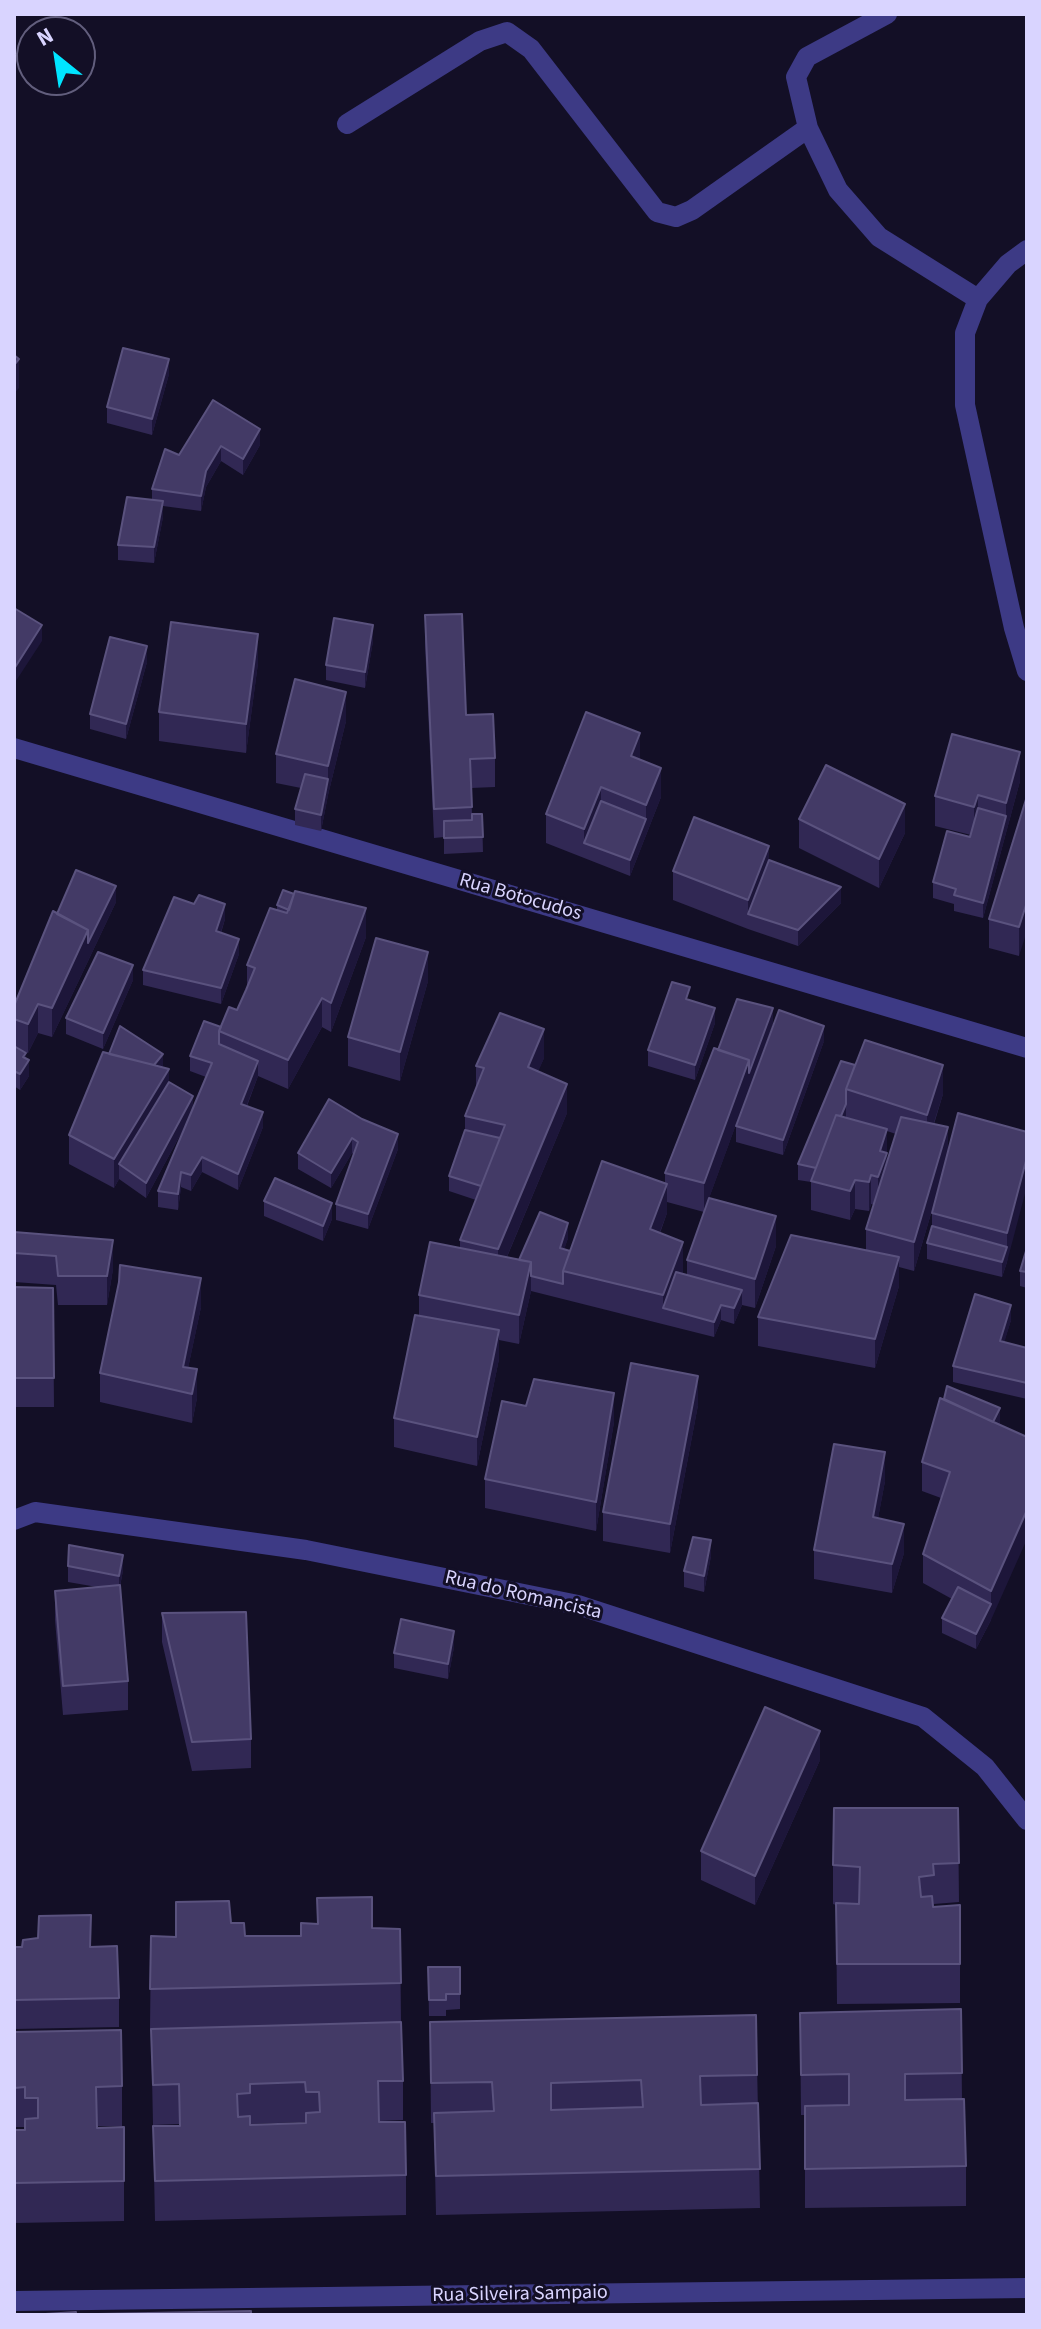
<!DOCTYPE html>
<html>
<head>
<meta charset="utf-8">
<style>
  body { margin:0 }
  #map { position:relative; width:1041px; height:2329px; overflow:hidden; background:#130f26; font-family:"Source Sans 3",sans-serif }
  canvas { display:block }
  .frame { position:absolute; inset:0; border:16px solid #d9d4ff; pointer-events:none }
  .north { position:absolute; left:16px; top:16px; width:80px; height:80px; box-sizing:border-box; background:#130f26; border:2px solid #625e7d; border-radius:50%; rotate:330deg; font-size:22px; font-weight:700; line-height:32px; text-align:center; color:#d9d4ff }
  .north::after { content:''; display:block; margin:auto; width:28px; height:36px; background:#00e5ff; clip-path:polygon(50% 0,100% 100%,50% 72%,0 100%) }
</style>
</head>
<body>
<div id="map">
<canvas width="1041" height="2329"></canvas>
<div class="frame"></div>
<div class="north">N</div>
</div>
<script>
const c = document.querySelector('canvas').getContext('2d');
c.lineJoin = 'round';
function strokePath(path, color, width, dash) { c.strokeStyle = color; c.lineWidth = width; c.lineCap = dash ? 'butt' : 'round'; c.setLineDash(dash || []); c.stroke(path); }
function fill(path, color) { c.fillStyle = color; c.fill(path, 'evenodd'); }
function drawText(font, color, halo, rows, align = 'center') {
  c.font = font + ' "Source Sans 3",sans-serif'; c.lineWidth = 6; c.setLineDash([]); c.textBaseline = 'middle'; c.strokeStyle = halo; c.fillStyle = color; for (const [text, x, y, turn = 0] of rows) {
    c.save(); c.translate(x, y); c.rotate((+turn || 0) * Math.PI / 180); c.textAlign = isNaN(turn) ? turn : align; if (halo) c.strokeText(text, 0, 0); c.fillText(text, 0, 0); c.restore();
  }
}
strokePath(new Path2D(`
  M887,14L807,57L796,77L808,128L838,190L879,237L978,299
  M347,124L480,41L507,32L531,49L657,212L676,217L692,210L808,128
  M1027,250L1008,264L978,299L965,333V405L1014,628L1027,671
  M14,748L1027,1048
  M14,1520L35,1512L306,1550L578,1605L923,1717L985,1767L1027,1820
  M14,2301L1027,2288`), '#3d3a85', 20);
fill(new Path2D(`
  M169,374L152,435L107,423V407Z
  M213,400L260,445L243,475L221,461L206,487L201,511L163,506V517L154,563L118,560V545L152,500V489L179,455Z
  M425,615L466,715L495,758V787L471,788L472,814H482L483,852L444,854V837L434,838L425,644Z
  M373,641L365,688L326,680V665Z
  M147,662L126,739L90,729V714Z
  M258,663L246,753L159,741V712Z
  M346,721L328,795L321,831L295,825V809L301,788L276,783V754Z
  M640,759L661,797L630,876L546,843V814Z
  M1020,781L983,918L954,911V904L933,898V882L971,835L935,826V796Z
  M1027,796L1019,956L989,948V919Z
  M799,819L905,833L879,888L799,848Z
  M673,871L841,903L798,946L748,929L673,900Z
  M116,902L52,1037L38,1033L28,1053L22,1051L26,1059L29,1076L20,1090L14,1086V1006L58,914Z
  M194,904L225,919L221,933L239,954L221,1004L143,985V970Z
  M277,905L366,937L331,1032L322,1027L288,1089L258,1076L247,1106L263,1127L238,1190L202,1172L191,1191L181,1187L178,1210L158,1207V1191L185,1126L146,1198L119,1179L114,1188L69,1164V1135L163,1067L169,1082L193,1107L206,1077L190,1071V1056L221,1027L237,1010L247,988V965L277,910Z
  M133,980L103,1049L66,1034V1018Z
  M428,981L400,1081L348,1066V1037Z
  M690,1000L715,1023L695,1080L648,1066V1050Z
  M773,1023L709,1198L776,1246L755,1308L742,1305L734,1324L721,1320L714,1337L531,1291L519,1344L499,1340V1359L477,1466L394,1447V1418L419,1316V1295L460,1248V1240L476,1200L449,1191V1176L465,1130V1116L476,1089V1066L544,1058L538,1071L567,1113L507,1257L519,1260L568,1238L564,1249L570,1251L665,1183V1173L718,1050ZM667,1202L704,1212L687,1260V1275L682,1274L683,1271L660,1233L667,1213Z
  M824,1041L783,1155L736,1142V1126Z
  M841,1061L943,1094L934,1124L948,1153L1027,1132L1007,1262L1002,1277L927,1259V1243L932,1226V1213L938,1190L914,1271L899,1267V1286L875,1368L758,1346V1317L866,1250V1229L874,1205L871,1204L869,1211L855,1209L850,1220L811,1210V1182L798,1180V1164ZM887,1131L896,1134L887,1163Z
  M362,1119L398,1149L368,1229L336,1220V1204L354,1155L352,1153L331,1188L298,1169V1153Z
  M264,1201L332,1219L323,1241L264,1216Z
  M14,1232L113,1269L107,1305H58L56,1285L14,1282Z
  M1027,1232V1288L1020,1286V1271L1026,1251V1237Z
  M14,1287L53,1288L54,1407H14Z
  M201,1307L188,1368L197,1398L192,1423L100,1402V1373Z
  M1011,1320L1004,1342L1027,1348V1399L953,1382V1366Z
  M698,1405L670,1553L603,1541V1512Z
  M526,1406L614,1422L596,1531L485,1508V1479Z
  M1000,1424L991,1620L976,1649L942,1633V1618L952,1599L923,1583V1554L941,1498L922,1491V1462Z
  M885,1481L878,1518L904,1553L892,1593L814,1579V1550Z
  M711,1556L704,1592L684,1587V1571Z
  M68,1566L123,1570L120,1587L128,1681V1710L63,1715L55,1620V1591L97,1587L68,1582Z
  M162,1613L251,1739V1768L192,1771L162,1642Z
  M454,1647L448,1679L394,1668V1653Z
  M820,1760L755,1905L701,1880V1851Z
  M958,1808L959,1902L934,1904V1907L960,1905V2003L837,2004L836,1905L833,1904V1865Z
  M176,1902L231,1923L245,1936H301L372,1928L400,1929L401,2022L150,2029L151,1936L176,1937Z
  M14,1947H91L119,1998V2027L14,2029Z
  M428,1967H460V2009L446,2010V2016H429Z
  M961,2009L962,2100L966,2166V2206L805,2208V2115H801L800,2013Z
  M756,2015L760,2208L436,2215L434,2123H431L430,2022Z
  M151,2029L403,2081V2120L379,2121L406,2175V2215L155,2221L153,2126H179V2124L153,2125ZM305,2122V2123L250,2125V2124Z
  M14,2032L122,2086V2126H97V2128L124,2127V2221L14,2223V2130H25V2127H14Z`), '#312854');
fill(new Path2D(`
  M19,359V388L14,394V365Z
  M169,359V374L152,435V419Z
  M260,429V445L243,475V459Z
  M221,446V461L206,487L201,511V496L206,471Z
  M163,501V517L154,563V547Z
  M42,625V641L14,684V669Z
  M373,625V641L365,688V672Z
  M258,634V663L246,753V724Z
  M147,646V662L126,739V724Z
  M346,692V721L328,795V766Z
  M640,733V762L631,756Z
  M1020,752V781L983,918V903L1006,816V803Z
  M661,768V797L630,876V860L646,819V805Z
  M328,779V795L321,831V815Z
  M601,787V816L584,843V858V829Z
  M978,795V824L974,836V807Z
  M905,804V833L879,888V859Z
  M769,846V875L748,914V900Z
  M116,886V902L52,1037V1008L88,930Z
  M841,887V903L798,946V930Z
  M1027,902V931L1019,956V927Z
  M225,904V919L216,947V931Z
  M366,908V937L331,1032V1003Z
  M239,939V954L221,1004V988Z
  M428,952V981L400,1081V1052Z
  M133,965V980L103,1049V1033Z
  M322,998V1027L288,1089V1060Z
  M38,1004V1033L28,1053V1024Z
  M715,1008V1023L695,1080V1065Z
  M773,1008V1023L749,1089V1073Z
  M824,1026V1041L783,1155V1140Z
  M544,1029V1058L528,1096V1067Z
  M26,1053V1065L29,1060V1076L20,1090V1074L23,1057Z
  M163,1054V1070L144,1076Z
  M749,1060V1089L704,1212V1183Z
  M258,1061V1076L241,1120V1104Z
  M943,1065V1094L927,1144V1115Z
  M169,1069V1098L119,1164V1179L114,1188V1159Z
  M567,1084V1113L498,1278V1249Z
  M193,1096V1111L146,1198V1183Z
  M846,1104V1118L821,1184V1169Z
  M263,1112V1127L238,1190V1174Z
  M948,1127V1156L914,1271V1242Z
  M887,1129V1182L878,1206V1177L880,1151Z
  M398,1134V1149L368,1229V1214Z
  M352,1138V1153L331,1188V1173Z
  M202,1157V1172L191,1191V1175Z
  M1027,1157V1186L1007,1262V1233Z
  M181,1172V1187L178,1210V1194Z
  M871,1175V1204L869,1211V1182Z
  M855,1180V1209L850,1220V1191Z
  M667,1184V1213L650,1258V1229Z
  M332,1203V1219L323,1241V1226Z
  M776,1216V1246L755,1308V1279Z
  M568,1223V1238L560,1263V1248Z
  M113,1240V1269L107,1305V1276Z
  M683,1242V1271L669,1310L663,1308V1295Z
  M1007,1247V1262L1002,1277V1262Z
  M899,1257V1286L875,1368V1339Z
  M531,1262V1291L519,1344V1315Z
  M201,1278V1307L183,1392V1367Z
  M742,1290V1305L734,1324V1308Z
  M721,1305V1320L714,1337V1322Z
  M1011,1305V1320L1000,1357V1341Z
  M499,1330V1359L477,1466V1437Z
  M197,1369V1398L192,1423V1394Z
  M698,1376V1405L670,1553V1524Z
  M614,1393V1422L596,1531V1502Z
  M1000,1408V1424L988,1448V1432Z
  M885,1452V1481L873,1546V1517Z
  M1027,1510V1539L991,1620L976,1649V1634L991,1604V1591Z
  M904,1524V1553L892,1593V1564Z
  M711,1540V1556L704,1592V1576Z
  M123,1555V1570L119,1591V1576Z
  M454,1631V1647L448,1679V1664Z
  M820,1731V1760L755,1905V1876Z`), '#1d163a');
const building = new Path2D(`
  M123,348L169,359L152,419L107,407Z
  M14,355L19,359L14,365Z
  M213,400L260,429L243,459L221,446L206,471L201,496L152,489L165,449L179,455Z
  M127,497L163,501L154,547L118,545Z
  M14,608L42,625L14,669Z
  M462,614L466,715L493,714L495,758L470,759L472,807L434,809L425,615Z
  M334,618L373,625L365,672L326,665Z
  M171,622L258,634L246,724L159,712Z
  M110,637L147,646L126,724L90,714Z
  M295,679L346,692L328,766L276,754Z
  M586,712L640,733L631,756L661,768L646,805L601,787L584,829L546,814Z
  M952,734L1020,752L1006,803L978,795L974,807L935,796Z
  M826,765L905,804L879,859L799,819Z
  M305,774L328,779L321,815L295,809Z
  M1027,796V902L1019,927L989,919Z
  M601,801L646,819L630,860L584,843Z
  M978,808L1006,816L983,903L954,895L956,889L933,882L947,831L970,837Z
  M472,814H482L483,837L444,838V821L472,820Z
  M694,817L769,846L748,900L673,871Z
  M769,860L841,887L798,930L748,914Z
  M76,870L116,886L88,943V930L57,914Z
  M283,890L294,894L289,910L277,905Z
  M295,891L366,908L331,1003L322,998L288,1060L219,1031L229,1007L237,1010L246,990L255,968L247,965L270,908L287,913Z
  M199,895L225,904L216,931L239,939L221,988L143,970L174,897L194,904Z
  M53,911L88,930L52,1008L38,1004L28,1024L14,1019V1006Z
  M376,938L428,952L400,1052L348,1037Z
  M98,952L133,965L103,1033L66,1018Z
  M672,982L690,987L686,999L715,1008L695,1065L648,1050Z
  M737,999L773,1008L749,1073V1060L718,1050Z
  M779,1010L824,1026L783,1140L736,1126Z
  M500,1013L544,1029L528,1067L567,1084L498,1249L460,1240L505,1125L465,1116L484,1068L476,1066Z
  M204,1021L221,1027L219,1031V1044L258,1061L241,1104L263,1112L238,1174L202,1157L191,1175L181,1172L178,1194L158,1191L212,1063L190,1056Z
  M120,1026L163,1054L154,1065L109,1054Z
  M865,1040L943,1065L927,1115L846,1089Z
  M14,1046L26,1053L23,1057L29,1060L20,1074L14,1071Z
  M714,1048L749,1060L704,1183L665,1173Z
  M103,1052L169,1069L114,1159L69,1135Z
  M841,1061L855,1065L846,1089V1104L841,1116L836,1115L816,1168L798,1164Z
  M169,1082L193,1096L146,1183L119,1164Z
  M329,1099L362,1119L398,1134L368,1214L336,1204L358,1142L352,1138L331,1173L298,1153Z
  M958,1113L1027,1132V1157L1007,1233L932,1213Z
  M836,1115L887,1129L880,1151L887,1153L878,1177L871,1175L869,1182L855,1180L850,1191L811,1181Z
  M901,1117L948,1127L914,1242L866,1229Z
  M465,1130L500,1138L481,1186L449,1176Z
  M602,1161L667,1184L650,1229L683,1242L663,1295L563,1271Z
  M275,1178L332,1203L323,1226L264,1201Z
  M709,1198L776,1216L755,1279L687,1260Z
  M540,1212L568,1223L560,1248L570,1251L563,1271V1284L531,1276V1262L519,1260Z
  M932,1226L1007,1247L1002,1262L927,1243Z
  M14,1232L113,1240L107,1276H58L56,1256L14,1253Z
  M791,1235L899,1257L875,1339L758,1317Z
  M430,1242L531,1262L519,1315L419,1295Z
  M1026,1251H1027V1272L1020,1271Z
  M120,1265L201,1278L183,1367L197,1369L192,1394L100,1373L119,1282Z
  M676,1272L742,1290L734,1308L721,1305L714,1322L663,1308Z
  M14,1287L53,1288L54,1378H14Z
  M975,1294L1011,1305L1000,1341L1027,1348V1383L953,1366Z
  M415,1315L499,1330L477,1437L394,1418Z
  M631,1363L698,1376L670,1524L603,1512Z
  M534,1379L614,1393L596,1502L485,1479L502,1401L526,1406Z
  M947,1386L1000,1408L993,1422L944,1399Z
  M940,1398L1027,1437V1510L991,1591L923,1554L950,1472L922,1462Z
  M834,1444L885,1452L873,1517L904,1524L892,1564L814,1550Z
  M693,1537L711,1540L704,1576L684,1571Z
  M69,1545L123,1555L119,1576L68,1566Z
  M120,1585L128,1681L63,1686L55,1591Z
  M958,1587L991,1604L976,1634L942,1618Z
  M246,1612L251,1739L192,1742L162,1613Z
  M401,1619L454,1631L448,1664L394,1653Z
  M765,1707L820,1731L755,1876L701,1851Z
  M834,1808H958L959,1863L933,1864L934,1875L919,1877L921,1897L932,1896L933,1907L960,1905V1964H837L836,1903L859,1904L860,1867L833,1865Z
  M372,1897V1928L400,1929L401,1983L150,1989L151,1936L176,1937V1902L229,1901L231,1923H244L245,1936H301V1923L318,1924L317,1898Z
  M91,1915L90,1947L117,1946L119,1998L14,2000V1947H22L23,1940L38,1938L39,1916Z
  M428,1967H460V1994H446V2000H429Z
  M961,2009L962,2073L905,2074V2100L964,2099L966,2166L805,2169V2106L849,2105V2074L801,2075L800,2013Z
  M756,2015L757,2075L700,2076L701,2105L758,2103L760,2169L436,2176L434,2113L494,2111L492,2082L431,2083L430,2022ZM641,2080L643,2107L551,2110V2083Z
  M401,2022L403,2081H378L379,2122H405L406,2175L155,2181L153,2126H180L179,2084L153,2085L151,2029ZM305,2082L306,2092H319L320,2112L306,2113V2123L250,2125V2116L238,2117L237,2094L250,2093V2084Z
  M121,2030L122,2086L96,2087L97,2128L124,2127V2181L14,2183V2130H25V2119L38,2118V2098H25V2087L14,2088V2032Z
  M251,2311V2315H98V2314Z
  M76,2312V2315H30Z`);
fill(building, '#433a66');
strokePath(building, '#5a527e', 2);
drawText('20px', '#d9d4ff', '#130f26', [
  ["Rua Botocudos",520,898,16],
  ["Rua do Romancista",523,1596,13],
  ["Rua Silveira Sampaio",520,2295,-1]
]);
</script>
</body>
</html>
